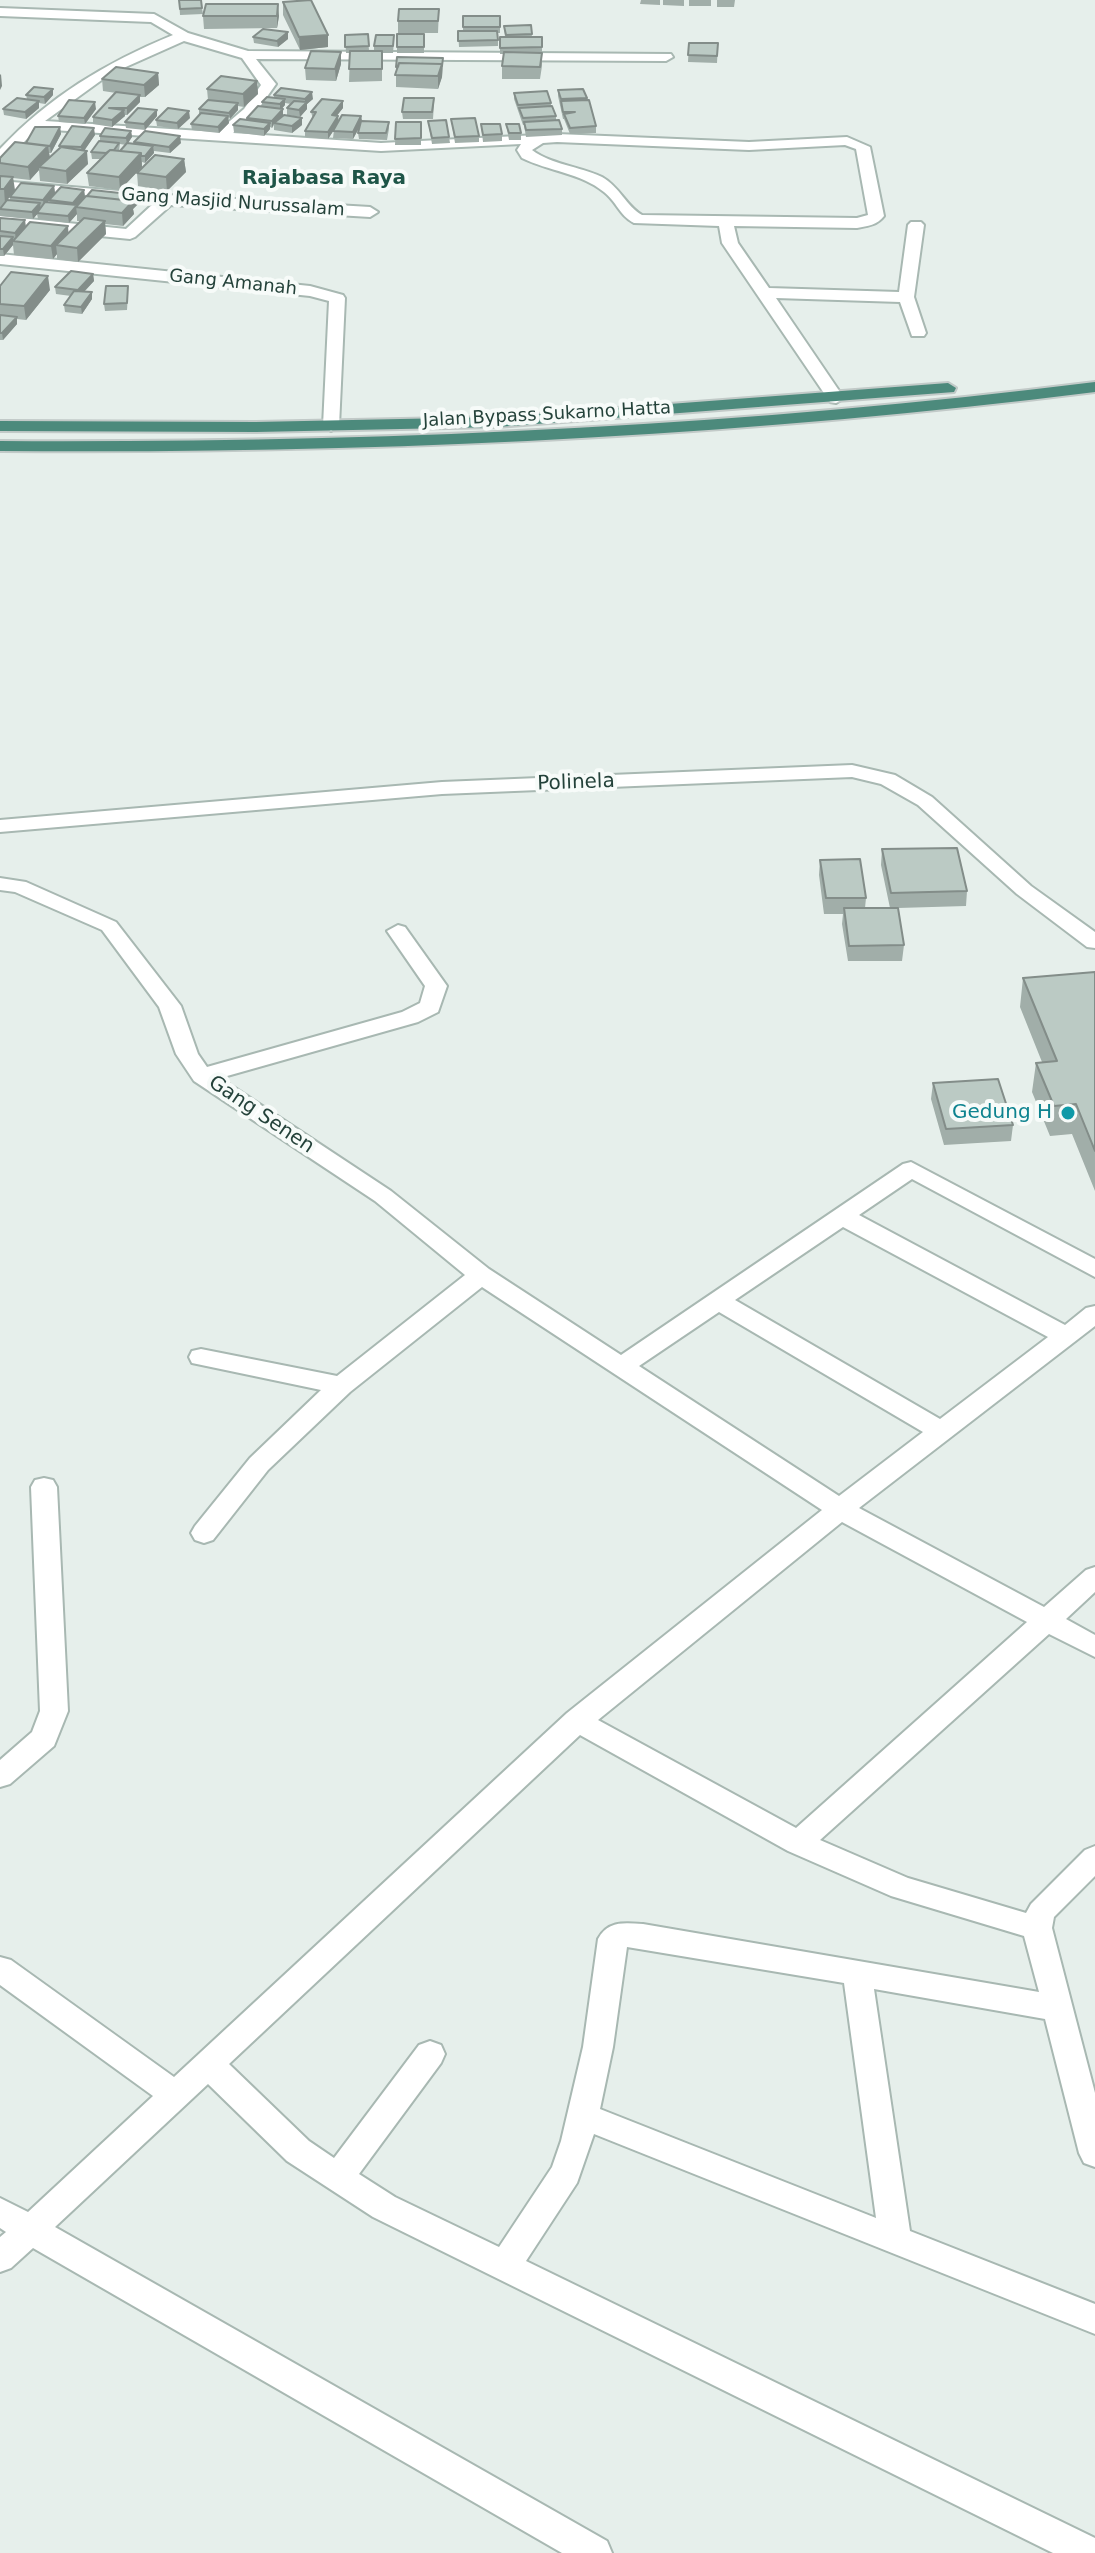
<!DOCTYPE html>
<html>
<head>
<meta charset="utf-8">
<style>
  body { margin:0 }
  canvas { display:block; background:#e6efeb }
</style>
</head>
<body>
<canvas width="1095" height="2553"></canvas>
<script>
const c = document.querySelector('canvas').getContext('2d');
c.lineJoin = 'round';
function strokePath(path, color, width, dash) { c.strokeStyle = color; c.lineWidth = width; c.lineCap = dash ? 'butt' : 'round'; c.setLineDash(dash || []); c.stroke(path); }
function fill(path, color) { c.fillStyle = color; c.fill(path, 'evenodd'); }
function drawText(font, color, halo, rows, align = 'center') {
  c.font = font + ' "DejaVu Sans",sans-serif'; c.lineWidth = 8; c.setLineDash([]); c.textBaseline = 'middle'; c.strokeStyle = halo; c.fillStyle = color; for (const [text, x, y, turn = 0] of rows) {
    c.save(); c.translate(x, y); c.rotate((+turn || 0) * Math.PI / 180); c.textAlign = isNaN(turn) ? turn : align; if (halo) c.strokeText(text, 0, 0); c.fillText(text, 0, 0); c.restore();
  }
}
const minor = new Path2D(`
  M0,8L154,14L188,33L248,51L671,54L673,57L666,61L256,59L276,84L254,115L233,133L381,143L557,134L749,142L847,137L870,147L884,216C877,225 868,226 857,228L734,226L738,243L769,288L899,292L908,225L911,222H921L924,225L914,297L926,333L924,336H912L900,302L776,298L844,398L836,403L830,402L722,243L719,226L634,223C619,215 617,202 604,192C581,173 548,171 522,158L517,150L521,144L381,151L37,129L5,161L0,162V149C49,97 105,63 173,35L151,22L0,16ZM184,41L242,58L261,85L244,109L217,132L45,121L110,74ZM557,142L749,150L845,145L856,149L868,215L857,218L642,215C626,206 620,187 602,177C579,166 552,165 532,150L543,143Z
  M0,181L167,195L370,207L378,212L370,217L171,205L135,237L130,239L0,226V216L126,229L154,203L0,189Z
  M0,254L310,286L343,295L345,298L339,426L331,431L323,426L329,301L310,296L0,264Z
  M852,765L895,775L932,797L1031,886L1095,932V948L1087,947L1017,894L918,805L881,784L852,777L442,794L0,832V820L442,782Z
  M0,878L26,882L116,922L181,1006L198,1054L207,1067L402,1012L420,1003L425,986L387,931L398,925L405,927L447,986L438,1012L418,1022L220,1078L391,1191L489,1269L621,1355L903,1164L911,1162L1095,1259V1277L912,1179L859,1215L1065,1325L1086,1308L1095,1306V1326L859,1508L1044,1607L1086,1570L1095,1567V1592L1066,1619L1095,1635V1657L1049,1634L820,1840L908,1878L1026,1913L1031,1904L1085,1850L1095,1846V1876L1054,1917L1052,1928L1095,2093V2167L1084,2163L1079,2153L1045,2019L874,1989L910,2231L1095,2304V2334L594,2134L577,2183L526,2261L1095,2538V2553H1053L373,2217L287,2161L208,2084L55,2227L607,2541L612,2553H562L33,2248L11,2268L0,2272V2237L6,2232L0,2228V2198L28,2212L153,2096L0,1985V1957L11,1960L174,2077L567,1713L822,1510L482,1287L350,1392L268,1470L213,1540L204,1543L195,1540L191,1533L195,1526L250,1458L321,1390L192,1363L189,1357L192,1351L201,1349L337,1376L465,1275L375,1201L194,1081L176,1054L159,1007L102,930L15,892L0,890ZM843,1227L1048,1337L940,1419L735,1300ZM719,1312L923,1432L839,1496L639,1366ZM842,1522L1027,1622L796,1828L598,1720ZM580,1735L788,1851L891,1896L1024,1936L1039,1992L643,1924C625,1923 608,1920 598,1939L583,2047L561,2141L552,2167L499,2247L395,2197L359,2174L441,2063L445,2054L441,2045L430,2041L419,2045L334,2158L309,2141L229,2064ZM627,1947L844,1983L876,2218L600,2109L613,2047Z
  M44,1478L53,1480L57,1487L68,1711L54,1746L10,1784L0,1787V1760L32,1732L40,1711L31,1487L35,1480Z`);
const trunk = new Path2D(`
  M1095,382V392C727,438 370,454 0,451V441C370,443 727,428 1095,382Z
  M948,383L956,388L954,392L497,427L256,432L0,431V421L256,422L497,417Z`);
strokePath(minor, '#a8b8b2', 4);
strokePath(trunk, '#c2cac8', 4);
fill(minor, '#fff');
fill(trunk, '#4c8a7c');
fill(new Path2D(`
  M179,0L202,8L203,14L180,15Z
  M641,0H660V5L640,4Z
  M663,0H684V6L663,5Z
  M689,0H711V6H689Z
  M717,0H735L734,7H717Z
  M283,2L328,47L300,50L283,15Z
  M439,9L438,33H398V21Z
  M203,16H279L277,28L204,29Z
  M463,16H500V33H498V46L459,47L458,31H463Z
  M531,25L532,37H542V66L540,79H502V66L504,54H500V37H505L504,26Z
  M288,32V39L278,47L254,43L253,37Z
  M368,34L369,51H374V46L394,41L393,53H382V81L349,82L350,53H346L345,35Z
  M397,34H424V53H397Z
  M689,43H718L717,63L688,62Z
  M341,52V64L336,81L306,80L305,68Z
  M443,64L442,77L438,89L396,87V67Z
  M158,73L159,85L145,97H140V102L127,115H125V116L112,127L93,124V117L116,93L103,91L102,79Z
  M257,81L258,94L244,107L238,106V110L228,119L229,123L219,133L192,130L191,124L199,115V109L208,100L207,89Z
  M558,90L587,98L596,126V133L570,134L564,119H563L558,96Z
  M514,93L551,103V106L556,116V120L562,129V135L526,137L524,125H523L514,99Z
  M26,95H53L45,104L39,103V108L26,119L4,115L3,109L27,99Z
  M274,95L313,99L307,104V109L300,117L287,115V108L291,104L285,103V105L282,108L283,115L302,118V125L292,133L274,130V125L272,128L270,127V129L264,136L234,132L233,125L247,120V118L262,106V102L274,97Z
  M434,104L433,119H403L402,112Z
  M343,108L337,115L338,116V121L361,116L362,121L389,122V129L387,140L359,139L358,133L361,125L353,139L333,138L334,130L328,139L305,137V131L313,119L311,112Z
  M96,109L85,124L59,122L58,116Z
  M157,116L145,130L126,128L125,122Z
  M190,118L178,129L157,126L156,120Z
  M451,119L479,136V142L455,143Z
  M428,121L449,137L450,143L432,144Z
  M396,122H421V145H395Z
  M481,124L502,134V141L483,142Z
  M506,124L521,133V140H509Z
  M60,127L61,134L51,153H49L50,157L59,149V146L95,135L84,150L88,164L67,184L40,181L39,170L30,180L13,178L8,200H10V197L54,186L55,193L47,202L50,203L49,200L84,190L85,197L77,205L140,202L133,209L134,214L123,226L105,224L106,234L78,262L57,259V254L53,259L14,255L13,245L4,256H0V218L26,227L68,233L81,221H77V214L69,223L38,219L37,214L33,219L0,216V158L26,143Z
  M131,131L132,137L127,143L134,144V142L181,143L170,153L154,151V153L145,163L142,162V167L120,190L89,186L87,173L100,159H92L91,152L100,141V136ZM120,144L126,145L120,151H119Z
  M184,159L186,172L167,191L138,186L137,173Z
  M93,274L94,281L84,292L92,299L82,314L65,312L64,305L71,296L56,294L55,287Z
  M0,286L50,290L26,320L17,319V324L3,340H0Z
  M128,293L127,310L105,311L104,304Z
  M882,849L967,891L966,906L898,908L904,945L902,961H848L842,924L843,914H824L819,875L820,860L866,898L865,908H890L881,865Z
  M1095,972V1191L1072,1134L1050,1136L1032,1092L1036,1063L1042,1062L1020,1007L1023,978Z
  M933,1083L1013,1125L1011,1141L944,1145L931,1099Z`), '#a1aea9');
fill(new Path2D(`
  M278,4L279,16L277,28V16Z
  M288,32V39L278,47L277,41Z
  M328,35V47L300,50L299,37Z
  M341,52V64L336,81L335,69Z
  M443,58L442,77L438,89V76Z
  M158,73L159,85L145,97L144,85Z
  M1,74L2,86L0,90V75Z
  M257,81L258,94L244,107L243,94Z
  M53,89V95L45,104L44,97Z
  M312,92L313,99L307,104V109L300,117L299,110L305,104V99Z
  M140,95V102L127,115V108Z
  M285,99V105L280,111V104Z
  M39,101V108L26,119L25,112Z
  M343,101V108L332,122V115Z
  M95,102L96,109L85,124L84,118Z
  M238,103V110L230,119L229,113Z
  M283,109V115L274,123L272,128V121Z
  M124,110L125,116L112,127V120Z
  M157,110V116L145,130L144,124Z
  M189,111L190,118L178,129L177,123Z
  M228,116L229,123L219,133L218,127Z
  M338,116L339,122L328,139V132Z
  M361,116L362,122L353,139V132Z
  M302,118V125L292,133V126Z
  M270,123V129L264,136V129Z
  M60,127L61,134L51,153L50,146Z
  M94,128L95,135L82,154L81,147Z
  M131,131L132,137L127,145L126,138Z
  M180,136L181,143L170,153L169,147Z
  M48,146L50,159L39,167V170L30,180L28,167Z
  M153,146L154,153L145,163V156Z
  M87,151L88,164L67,184L66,171Z
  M141,153L142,167L120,190L119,177Z
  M184,159L186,172L167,191L166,177Z
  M13,177L15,190L5,203L4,189Z
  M54,186L55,193L44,207L43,200Z
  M84,190L85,197L73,210V203Z
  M139,195L140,202L133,209L134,214L123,226L122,213Z
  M40,203L41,210L33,219L32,212Z
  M76,207L77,214L69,223L68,216Z
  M25,220L26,227L16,240L15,233Z
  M105,221L106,234L78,262L77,248Z
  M68,226L69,240L56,245L57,254L53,259L51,246Z
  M13,237V245L4,256L3,249Z
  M93,274L94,281L79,297L78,290Z
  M48,276L50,290L26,320L24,306Z
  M92,292V299L82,314L81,307Z
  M17,317V324L3,340L2,333Z`), '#838d89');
const building = new Path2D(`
  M179,0H201L202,8L180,9Z
  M311,0L328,35L299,37L283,2Z
  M206,4H278L277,16H203Z
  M399,9H439L438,21H398Z
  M463,16H500V27H463Z
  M531,25L532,34L506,35L504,26Z
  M263,29L288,32L277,41L253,37Z
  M458,31H497L498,40L458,41Z
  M368,34L369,46L345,47V35Z
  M397,34H424V47H397Z
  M376,35H394L393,46H374Z
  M500,37H542V47L500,48Z
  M689,43H718L717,56L688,55Z
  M311,51L341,52L335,69L305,68Z
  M350,51H382V69H349Z
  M504,52L542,53L540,67L502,66Z
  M397,57L443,58L442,66V64L399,63L398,67H396Z
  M399,63L442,64L438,76L395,75Z
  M116,67L158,73L144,85L102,79Z
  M221,76L257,81L243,94L207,89Z
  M34,87L53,89L44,97L26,95Z
  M281,88L312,92L305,99L274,95Z
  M583,89L587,98L561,99L558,90Z
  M547,91L551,103L518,105L514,93Z
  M116,92L140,95L127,108H109L124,110L112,120L93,117Z
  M267,97L285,99L280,104L262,102Z
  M17,98L39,101L25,112L3,109Z
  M404,98H434L432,112H402Z
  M322,99L343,101L332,115L338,116L328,132L305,131L316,112H311Z
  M69,100L95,102L84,118L58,116Z
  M208,100L238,103L229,113L199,109Z
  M589,100L596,126L570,128L564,114L575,112H563L561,101Z
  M294,101L307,102L299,110L287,108Z
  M258,106L283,109L272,121L247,118Z
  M552,106L556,116L523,118L519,108Z
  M138,108L157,110L144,124L125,122Z
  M168,108L189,111L177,123L156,120Z
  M201,113L228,116L218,127L191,124Z
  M284,115L302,118L292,126L274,123Z
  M342,115L361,116L353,132L333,131Z
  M475,118L479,136L455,137L451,119Z
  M240,119L270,123L264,129L233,125Z
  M446,120L449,137L432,138L428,121Z
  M559,120L562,129L526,130L524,122Z
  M361,121L389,122L386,133H358Z
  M396,122H421V138L395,139Z
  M481,124H500L502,134L483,135Z
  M506,124H519L521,133H509Z
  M72,126L94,128L81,147L59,146Z
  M35,127H60L50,146L26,143Z
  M105,128L131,131L126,138L100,136Z
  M145,131L180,136L169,147L134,142Z
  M99,141L119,143L114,150H110L106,153L91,152Z
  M15,142L48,146L28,167L0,163V158Z
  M127,143L153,146L145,156H141V153L120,151Z
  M61,147L87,151L66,171L39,167Z
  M110,150L141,153L119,177L87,173Z
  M155,155L184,159L166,177L137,173Z
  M0,176L13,177L4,189H0Z
  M21,183L54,186L43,200L10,197Z
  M61,187L84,190L73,203L49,200Z
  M92,190L139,195L133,203V201L87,196Z
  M86,196L133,201L122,213L76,207Z
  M7,200L40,203L32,212L0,209Z
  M45,202L77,205L68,216L37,213Z
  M0,218L25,220L15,233L0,231Z
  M84,218L105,221L77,248L56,245Z
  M30,222L68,226L51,246L13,241Z
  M0,236L13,237L3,249H0Z
  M71,271L93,274L78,290L55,287Z
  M11,272L48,276L24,306L0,304V286Z
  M106,286H128L127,303L104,304Z
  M74,291L92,292L81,307L64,305Z
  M0,315L17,317L2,333H0Z
  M957,848L967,891L891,893L882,849Z
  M860,859L866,898H826L820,860Z
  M844,908H898L904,945L849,946Z
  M1095,972V1151L1076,1104L1054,1106L1036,1063L1057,1061L1023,978Z
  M998,1079L1013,1125L946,1129L933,1083Z`);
fill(building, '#bbcac4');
strokePath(building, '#838d89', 2);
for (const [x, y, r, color] of [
  [1068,1113,8,"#0f9aa8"]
]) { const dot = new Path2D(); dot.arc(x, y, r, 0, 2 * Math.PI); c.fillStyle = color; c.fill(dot); strokePath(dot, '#f7fbf9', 3); }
drawText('18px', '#24423a', '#f7fbf9', [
  ["Gang Masjid Nurussalam",233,203,4],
  ["Gang Amanah",233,283,6],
  ["Jalan Bypass Sukarno Hatta",547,415,-3]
]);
drawText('bold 20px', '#1f5548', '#f7fbf9', [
  ["Rajabasa Raya",324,179]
]);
drawText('20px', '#24423a', '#f7fbf9', [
  ["Polinela",576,783,-2],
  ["Gang Senen",261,1115,34]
]);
drawText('20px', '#0d838f', '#f7fbf9', [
  ["Gedung H",1052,1113]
], 'right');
</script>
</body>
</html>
